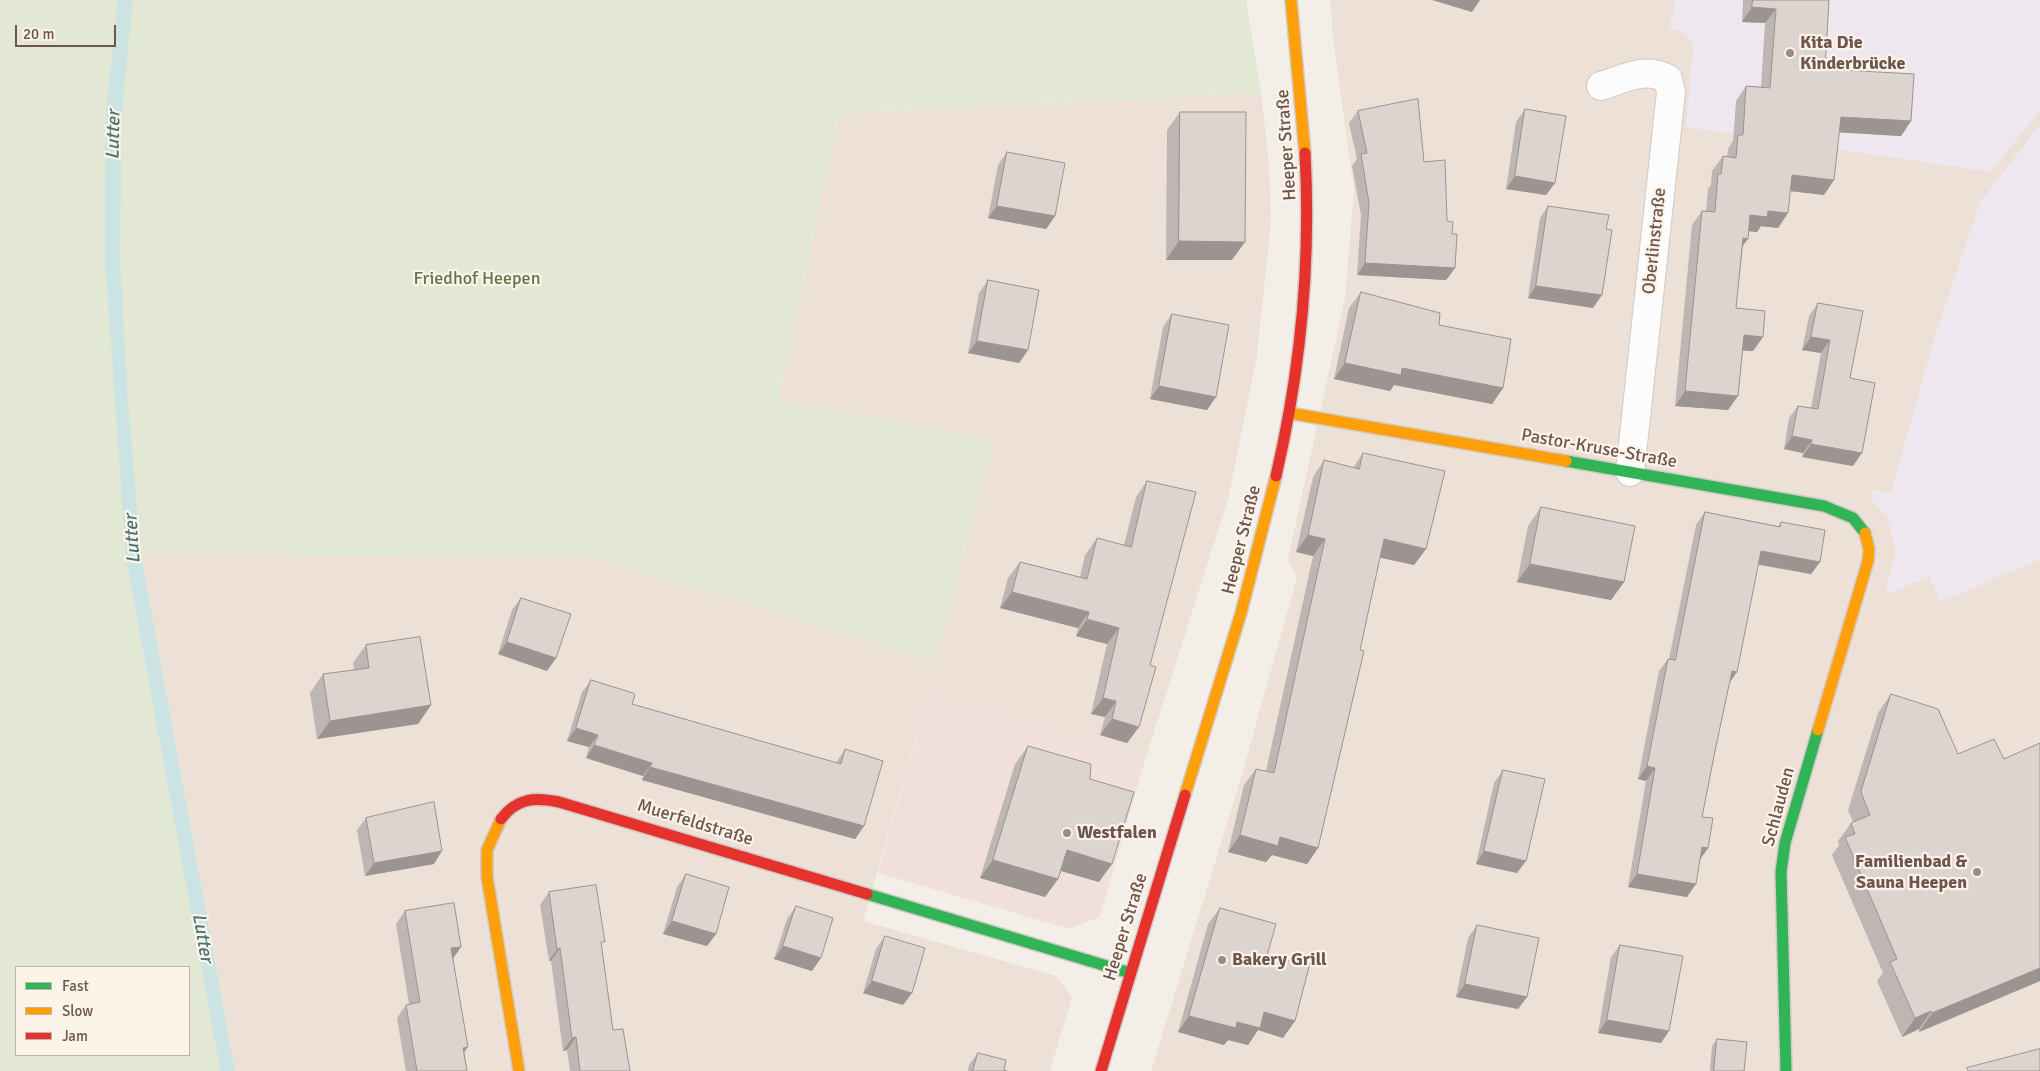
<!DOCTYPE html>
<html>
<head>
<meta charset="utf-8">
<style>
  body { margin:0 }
  #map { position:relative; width:2040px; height:1071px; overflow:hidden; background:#f4eee9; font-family:Signika,sans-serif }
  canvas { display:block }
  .legend { position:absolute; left:15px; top:966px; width:175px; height:90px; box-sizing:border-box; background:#fcf3e9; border:1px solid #c3b4ab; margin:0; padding:6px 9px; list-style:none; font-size:15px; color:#6e554d }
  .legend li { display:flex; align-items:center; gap:10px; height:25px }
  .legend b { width:25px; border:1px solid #c3b4ab }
  .scale { position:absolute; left:15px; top:25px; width:101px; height:22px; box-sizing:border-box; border:2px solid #6e554d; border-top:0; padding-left:6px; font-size:15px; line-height:18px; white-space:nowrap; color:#6e554d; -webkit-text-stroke:4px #fcf3e9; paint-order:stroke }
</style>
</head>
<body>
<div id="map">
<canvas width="2040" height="1071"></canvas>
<ul class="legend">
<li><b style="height:6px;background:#30b455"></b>Fast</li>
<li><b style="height:6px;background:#ff9f0a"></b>Slow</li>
<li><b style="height:6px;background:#e5322d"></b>Jam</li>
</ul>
<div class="scale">20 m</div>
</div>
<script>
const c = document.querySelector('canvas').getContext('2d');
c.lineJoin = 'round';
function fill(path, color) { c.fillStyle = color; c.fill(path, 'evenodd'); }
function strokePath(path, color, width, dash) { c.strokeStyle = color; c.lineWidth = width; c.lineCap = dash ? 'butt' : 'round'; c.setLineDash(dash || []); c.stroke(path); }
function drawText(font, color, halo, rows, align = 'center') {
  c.font = font + ' Signika,sans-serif'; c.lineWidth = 4.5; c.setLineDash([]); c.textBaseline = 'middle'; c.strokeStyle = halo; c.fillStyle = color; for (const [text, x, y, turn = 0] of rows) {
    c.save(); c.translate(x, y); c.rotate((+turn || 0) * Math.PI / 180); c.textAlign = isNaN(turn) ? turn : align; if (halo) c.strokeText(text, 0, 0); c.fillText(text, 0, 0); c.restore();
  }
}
fill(new Path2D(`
  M1330,0H2040V125L1980,203L1935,337L1891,493L1871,499L1887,516L1895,546V557L1885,594L1929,576L1941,601L2040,559V1071H1151L1241,778L1297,577L1288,559L1345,298L1354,190L1333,38Z
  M1261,93L1269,165L1271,220L1257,356L1228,499L1146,757L928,694L863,921L1056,976L1072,997L1050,1071H235L141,554L596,558L935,661L994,440L779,400L839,114Z`), '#ece0d7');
fill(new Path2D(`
  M928,694L1146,757L1100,917L1069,929L878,873Z`), '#f1e0da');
fill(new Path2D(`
  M1676,0H2040V110L1991,172L1686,127L1693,45L1686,34L1669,28Z
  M2040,125V559L1941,602L1929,576L1885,595L1895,557V546L1887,516L1871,499L1873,490L1891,493L1935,337L1980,203Z`), '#efe7f0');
fill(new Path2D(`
  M0,0H1246L1261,93L839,114L779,400L994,440L935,661L596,558L141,554L126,558L220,1071H0ZM16,967H189V1055H16Z`), '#e3e8d5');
fill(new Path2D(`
  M118,0H133L122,110L120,257L127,391L141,554L235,1071H220L126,558L105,258L106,110Z`), '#cce3e3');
const street = new Path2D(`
  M1601,86C1624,79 1645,66 1668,79L1671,92L1630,472`);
const fast = new Path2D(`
  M1566,461L1824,506L1853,518L1865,533
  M867,894L1130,973
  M1786,1071L1781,872L1785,843L1818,730`);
const slow = new Path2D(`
  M1291,0L1305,153
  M1289,413L1566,461
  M1818,730L1868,561L1869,549L1865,533
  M1185,795L1241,613L1276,476
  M501,819L487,850V877L519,1071`);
const jam = new Path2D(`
  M1276,476C1301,369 1311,262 1305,153
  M501,819C517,798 534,797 559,802L867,894
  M1101,1071L1185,795`);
strokePath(street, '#d1cac4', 30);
strokePath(fast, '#d3cac6', 14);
strokePath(slow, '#d3cac6', 14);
strokePath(jam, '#d3cac6', 14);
strokePath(street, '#fdfcfc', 28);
strokePath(fast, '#30b455', 11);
strokePath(slow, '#ff9f0a', 11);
strokePath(jam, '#e5322d', 11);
fill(new Path2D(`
  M1743,0H1829L1825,69L1911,121L1901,136L1839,132L1824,195L1790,191L1788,213L1778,228L1761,226L1757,232L1748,231L1743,246L1736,308L1763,337L1753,351L1743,350L1728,410L1675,406L1692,225L1702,211H1706L1708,189L1711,185L1712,171L1723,156L1727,157L1728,149L1733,141L1736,101L1746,86L1761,87L1765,23L1742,22Z
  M1525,109L1555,183L1546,195L1506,189L1516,122Z
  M1358,111L1424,162L1452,234L1455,268L1446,280L1357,275L1361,215L1352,166L1357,159L1349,123Z
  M1180,112L1232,260H1166L1167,130Z
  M1007,152L1055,216L1046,229L988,218L998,165Z
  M1548,206L1593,308L1528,298L1540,218Z
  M988,280L1028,350L1019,363L968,353L979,293Z
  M1361,292L1439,325L1503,388L1492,404L1394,385L1390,391L1334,379L1349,308Z
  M1818,303L1850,378L1853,466L1802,457L1803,453L1784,449L1789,418L1798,406L1811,408L1821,353L1802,350L1809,316Z
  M1172,314L1207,410L1150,399L1163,327Z
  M1363,453L1426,549L1414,565L1380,557L1318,848L1307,864L1272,855L1266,862L1228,852L1244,785L1256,769L1266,771L1313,556L1296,552L1313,477L1324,460L1353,468Z
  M1147,481L1150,665L1139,727L1127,743L1100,735L1105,717L1091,714L1107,644L1076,636L1078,628L1000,608L1008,578L1020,562L1080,577L1085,555L1097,538L1124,545L1136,497Z
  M1541,507L1624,582L1611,600L1517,582L1528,526Z
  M1705,512L1778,526L1781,522L1820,562L1811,574L1758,565L1729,684L1715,751L1702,817L1708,848L1700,859L1687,897L1628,887L1646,781L1638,779L1659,671L1668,659H1669L1696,525Z
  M521,598L556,658L547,671L498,654L512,610Z
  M366,645L431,705L418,724L317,739L310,693L323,674L354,670L353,663Z
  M591,680L632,704L836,763L845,749L864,826L855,839L642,780L643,776L586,758L589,747L567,741L582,692Z
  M1891,694L1958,754L2004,759L2040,743V981L1919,1032V1029L1902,1037L1877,981L1883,973L1832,855L1839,845L1838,841L1851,823L1853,822L1848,810L1878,713Z
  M1028,746L1090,779L1099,882L1061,871L1058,879L1045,897L980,878L1015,764Z
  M1503,770L1517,873L1476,864L1494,783Z
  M366,818L434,864L365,876L357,830Z
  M686,874L716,934L707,946L663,934L677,887Z
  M549,892L601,947L613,1030L630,1071H570L567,1050L563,1051L551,961H549L540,905Z
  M796,906L812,971L774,959L787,919Z
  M1220,908L1266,959L1283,1038L1258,1030L1248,1045L1228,1040L1224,1045L1178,1032L1208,924Z
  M405,911L453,958L467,1071H406L397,1018L406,1005L409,1004L396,924Z
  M1477,925L1527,997L1518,1009L1456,997L1468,938Z
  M885,936L903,1005L863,993L876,949Z
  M1620,945L1661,1043L1598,1033L1611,957Z
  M1717,1039L1744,1071H1710L1712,1046Z
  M978,1053L1004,1070L1007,1071H968L969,1065Z`), '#beb6b2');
fill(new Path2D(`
  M1432,0H1480L1472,12Z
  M1752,7L1776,9L1765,23L1742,22Z
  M1841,117L1911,121L1901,136L1831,132Z
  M1792,175L1834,180L1824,195L1781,190Z
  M1515,176L1555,183L1546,195L1506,189Z
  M997,206L1055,216L1046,229L988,218Z
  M1768,211L1788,213L1778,228L1761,226L1757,232L1739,230L1750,215Z
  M1743,238L1748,239L1737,253Z
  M1179,241L1245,242L1232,260H1166Z
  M1365,263L1455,268L1446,280L1357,275Z
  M1536,286L1602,295L1593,308L1528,298Z
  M1744,335L1763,337L1753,351L1734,350Z
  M1811,337L1830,340L1821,353L1802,350Z
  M977,341L1028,350L1019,363L968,353Z
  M1345,363L1402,368L1503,388L1492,404L1394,385L1390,391L1334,379Z
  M1159,386L1216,397L1207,410L1150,399Z
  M1685,391L1738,396L1728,410L1675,406Z
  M1792,436L1812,440L1803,453L1784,449Z
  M1811,444L1862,453L1853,466L1802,457Z
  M1308,535L1325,539L1313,556L1296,552Z
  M1384,539L1426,549L1414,565L1372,556Z
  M1761,551L1820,562L1811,574L1752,563Z
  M1530,564L1624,582L1611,600L1517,582Z
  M1012,592L1089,612L1078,628L1000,608Z
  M1087,619L1119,628L1107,644L1076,636Z
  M507,642L556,658L547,671L498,654Z
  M1732,671L1737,672L1728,685Z
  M1103,698L1116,701L1105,717L1091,714Z
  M431,705L418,724L317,739L330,721Z
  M1112,719L1139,727L1127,743L1100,735Z
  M576,728L598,735L589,747L567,741Z
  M594,745L652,763L643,776L586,758Z
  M1647,766L1655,768L1646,781L1638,779Z
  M650,767L864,826L855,839L642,780Z
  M1240,835L1280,837L1318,848L1307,864L1272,855L1266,862L1228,852Z
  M1702,847L1708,848L1699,861Z
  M1067,850L1112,864L1099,882L1054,869Z
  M442,851L434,864L365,876L374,863Z
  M1484,851L1526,861L1517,873L1476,864Z
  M993,860L1058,879L1045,897L980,878Z
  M1637,874L1696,884L1687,897L1628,887Z
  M672,921L716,934L707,946L663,934Z
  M783,946L821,958L812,971L774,959Z
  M461,947L452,960L451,948Z
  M560,948L551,961H549L557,949Z
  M2040,968V981L1919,1032L1932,1013Z
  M872,981L912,993L903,1005L863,993Z
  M1465,984L1527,997L1518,1009L1456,997Z
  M1931,1011L1919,1029L1902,1037L1915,1018Z
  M1264,1012L1295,1021L1283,1038L1258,1030L1248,1045L1228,1040L1224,1045L1178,1032L1189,1016L1237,1022Z
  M1607,1020L1669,1031L1661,1043L1598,1033Z
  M576,1037L567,1050L563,1051L572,1038Z
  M468,1047L459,1059L463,1048Z`), '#9b9491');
const building = new Path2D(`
  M1753,0H1829L1825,69L1914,74L1911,121L1841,117L1834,180L1792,175L1788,213L1768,211L1767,217L1750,215L1748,239L1743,238L1736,308L1765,311L1763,337L1744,335L1738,396L1685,391L1702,211L1715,212L1718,174H1721L1723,156L1736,158L1738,135H1743L1746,86L1770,88L1776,9L1752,7Z
  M1418,99L1424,162L1445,160L1447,221L1453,222L1452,234H1457L1455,268L1365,263L1369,203L1361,154L1367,153L1358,111Z
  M1525,109L1566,116L1555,183L1515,176Z
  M1180,112H1246L1245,242L1179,241Z
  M1007,152L1065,163L1055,216L997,206Z
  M1548,206L1609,215L1606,229L1612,230L1602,295L1536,286Z
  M988,280L1039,290L1028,350L977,341Z
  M1361,292L1440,313L1439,325L1511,339L1503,388L1402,368L1401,375L1345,363Z
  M1818,303L1863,311L1850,378L1875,383L1862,453L1811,444L1812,440L1792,436L1798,406L1818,409L1830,340L1811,337Z
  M1172,314L1229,325L1216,397L1159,386Z
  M1363,453L1445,471L1426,549L1384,539L1360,650L1364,651L1318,848L1280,837L1278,846L1240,835L1256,769L1274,773L1325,539L1308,535L1324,460L1359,469Z
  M1147,481L1196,492L1150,665L1156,667L1139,727L1112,719L1116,701L1103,698L1119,628L1087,619L1089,612L1012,592L1020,562L1087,579L1097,538L1131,547Z
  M1541,507L1635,526L1624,582L1530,564Z
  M1705,512L1780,527L1781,522L1825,530L1820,562L1761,551L1737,672L1732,671L1715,751L1702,817L1713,818L1708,848L1702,847L1696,884L1637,874L1655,768L1647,766L1668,659L1675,660Z
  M521,598L571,614L556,658L507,642Z
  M420,637L431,705L330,721L323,674L369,668L366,645Z
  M591,680L633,693L635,695L632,704L841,764L845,749L883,761L864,826L650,767L652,763L594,745L598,735L576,728Z
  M1891,694L1938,709L1958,754L1994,739L2004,759L2040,743V968L1932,1013L1931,1011L1915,1018L1890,962L1897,959L1845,837L1855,834L1851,823L1870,815L1861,792Z
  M1028,746L1091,764L1090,779L1134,792L1112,864L1067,850L1058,879L993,860Z
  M1503,770L1545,779L1526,861L1484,851Z
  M434,802L442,851L374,863L366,818Z
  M686,874L729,887L716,934L672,921Z
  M596,885L605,942H601L613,1030L623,1029L630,1071H580L576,1037L572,1038L560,948L557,949L549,892Z
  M454,903L461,947L451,948L468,1047L463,1048L467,1071H417L406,1005L420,1002L405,911Z
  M796,906L833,918L821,958L783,946Z
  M1220,908L1276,924L1266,959L1310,963L1295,1021L1264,1012L1260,1028L1237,1022L1236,1028L1189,1016Z
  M1477,925L1539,938L1527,997L1465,984Z
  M885,936L925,948L912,993L872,981Z
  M1620,945L1683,956L1669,1031L1607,1020Z
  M1717,1039L1747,1042L1744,1071H1714Z
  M2040,1049V1071H1968L1967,1068Z
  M978,1053L1006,1060L1004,1070L1007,1071H973Z`);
fill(building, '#ddd4cf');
strokePath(building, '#9b9491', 1);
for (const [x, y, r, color] of [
  [1790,53,5,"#9d8b84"],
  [1067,833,5,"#9d8b84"],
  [1977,872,5,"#9d8b84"],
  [1222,960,5,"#9d8b84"]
]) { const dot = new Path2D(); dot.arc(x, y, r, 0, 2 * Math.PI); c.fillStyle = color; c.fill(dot); strokePath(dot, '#fcf3e9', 2); }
drawText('bold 18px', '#6e554d', '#fcf3e9', [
  ["Kita Die",1800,43],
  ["Kinderbrücke",1800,64],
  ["Westfalen",1077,833],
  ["Familienbad &",1967,862,"right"],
  ["Sauna Heepen",1967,883,"right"],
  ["Bakery Grill",1232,960]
], 'left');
drawText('18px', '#6e554d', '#fcf3e9', [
  ["Heeper Straße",1287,145,-94],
  ["Oberlinstraße",1655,241,-84],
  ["Pastor-Kruse-Straße",1599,449,10],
  ["Heeper Straße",1242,540,-76],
  ["Schlauden",1779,807,-75],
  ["Muerfeldstraße",695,823,17],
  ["Heeper Straße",1126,927,-73]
]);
drawText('18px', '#5c784a', '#fcf3e9', [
  ["Friedhof Heepen",477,279]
]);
drawText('italic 19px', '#477578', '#fcf3e9', [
  ["Lutter",114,135,-89],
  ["Lutter",133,539,-94],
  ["Lutter",202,938,80]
]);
</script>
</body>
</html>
